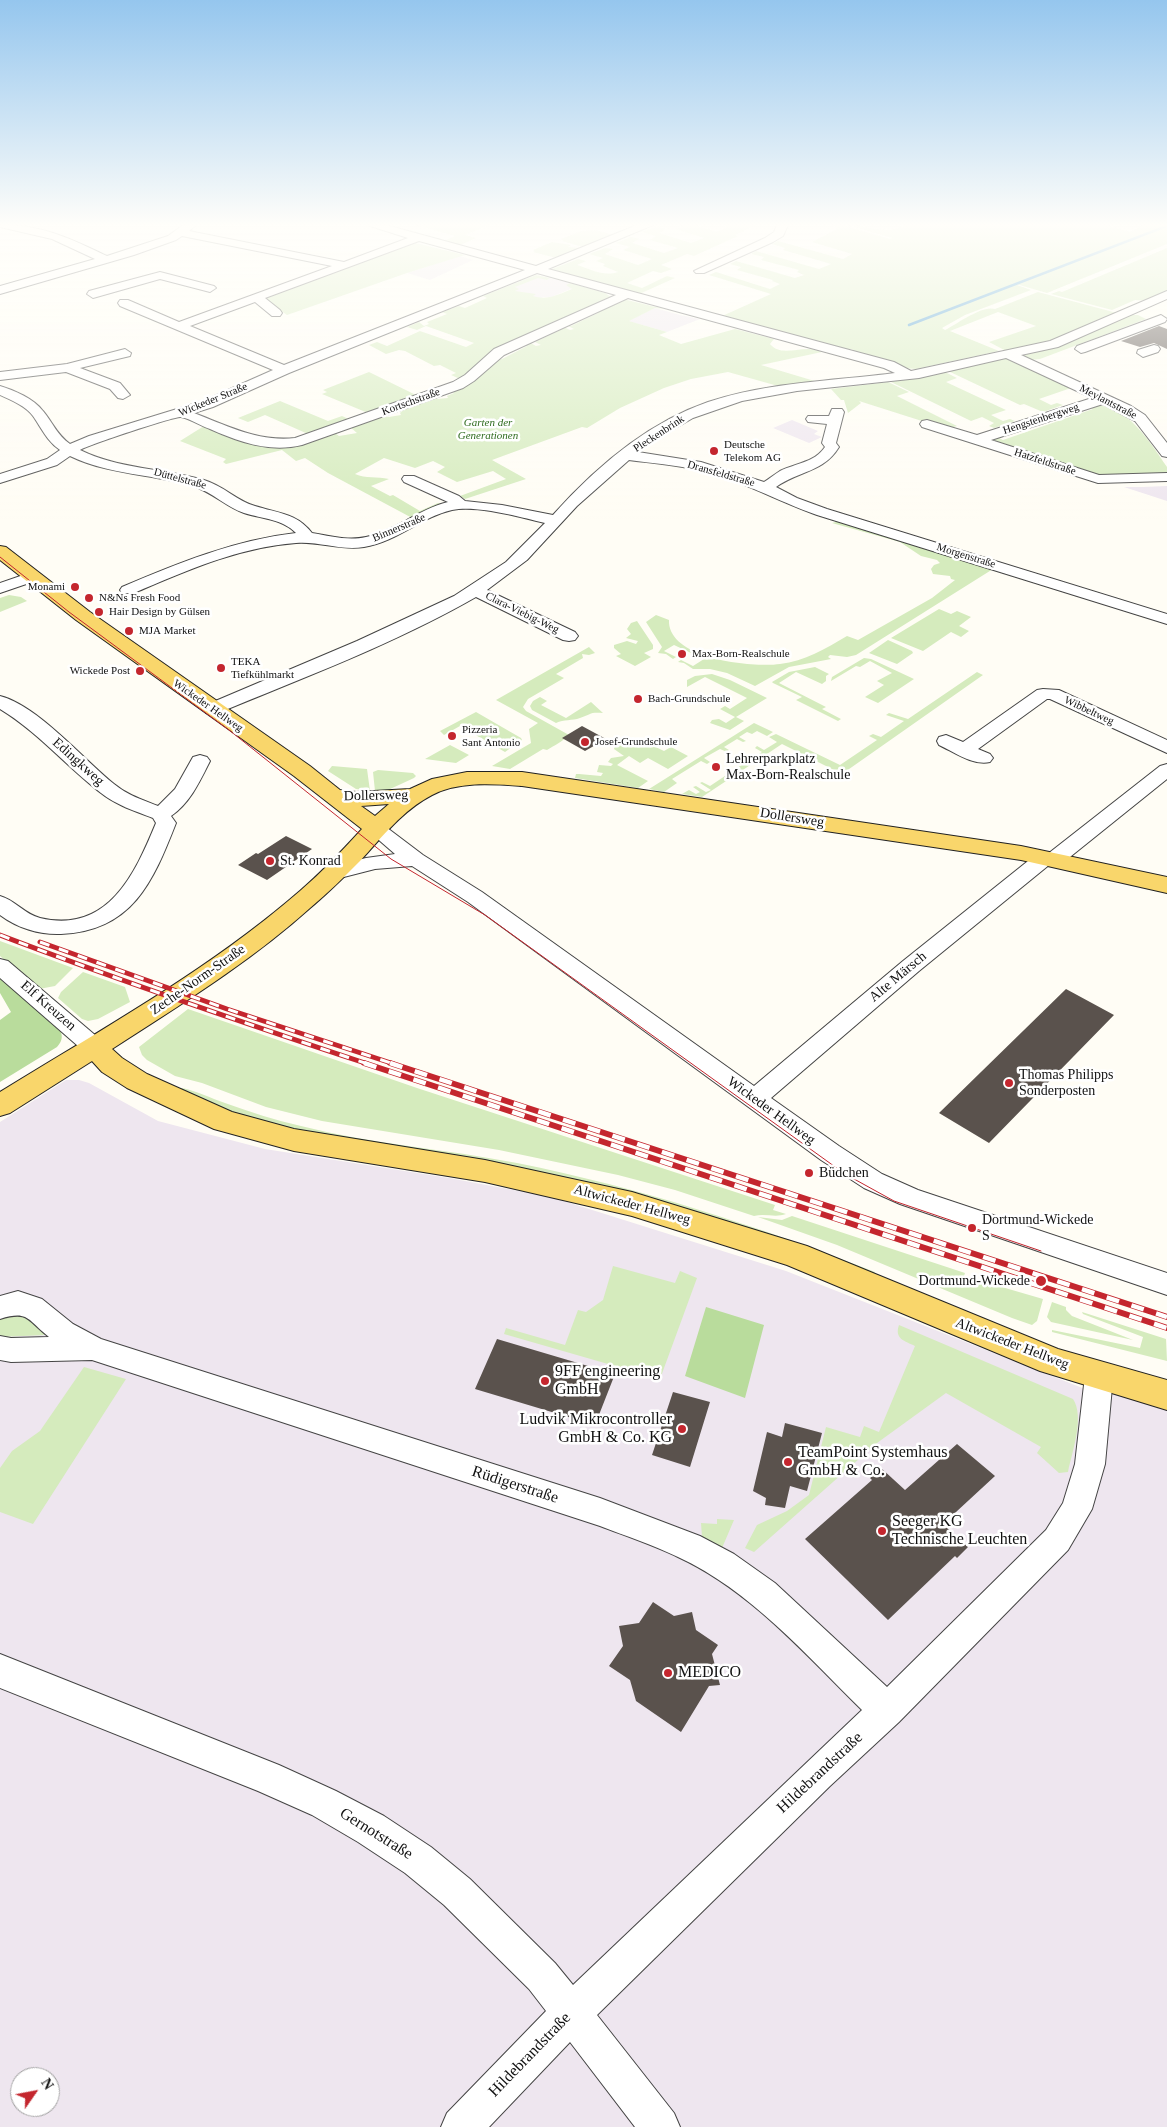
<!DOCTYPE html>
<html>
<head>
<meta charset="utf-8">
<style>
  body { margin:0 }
  #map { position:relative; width:1167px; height:2127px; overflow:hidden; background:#fffdf5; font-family:"Times New Roman",serif }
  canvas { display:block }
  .north { position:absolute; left:10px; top:2067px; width:50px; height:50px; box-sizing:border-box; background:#fff; border:1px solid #a0a0a0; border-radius:50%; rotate:57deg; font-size:14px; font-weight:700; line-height:20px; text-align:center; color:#111 }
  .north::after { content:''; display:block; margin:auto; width:18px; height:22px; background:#c4262e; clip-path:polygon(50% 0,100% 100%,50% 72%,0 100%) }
</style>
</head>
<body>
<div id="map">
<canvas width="1167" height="2127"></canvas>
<div class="north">N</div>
</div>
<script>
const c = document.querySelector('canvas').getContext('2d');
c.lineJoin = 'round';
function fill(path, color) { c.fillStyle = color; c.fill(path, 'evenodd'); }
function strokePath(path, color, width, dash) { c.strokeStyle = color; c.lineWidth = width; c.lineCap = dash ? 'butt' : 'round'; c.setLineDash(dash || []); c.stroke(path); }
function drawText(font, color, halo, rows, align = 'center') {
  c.font = font + ' "Times New Roman",serif'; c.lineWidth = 5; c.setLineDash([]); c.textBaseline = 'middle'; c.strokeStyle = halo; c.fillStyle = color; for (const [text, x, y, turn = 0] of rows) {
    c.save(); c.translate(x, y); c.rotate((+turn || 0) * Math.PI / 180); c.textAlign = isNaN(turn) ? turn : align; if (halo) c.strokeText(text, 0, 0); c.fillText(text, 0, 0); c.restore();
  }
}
fill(new Path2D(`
  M460,256L473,260L430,280L407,273Z
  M538,277L547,280L550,278L570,283L567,285L573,288L549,298L544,297L539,299L514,291V287Z
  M655,308L680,315L700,319L667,332L628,321Z
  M792,420L818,431L814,434L822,437L809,443L773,428Z
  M1167,486V501L1124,487H1142Z
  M66,1080H79L89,1083L158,1121L265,1149L449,1178L551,1197L786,1271L1090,1391L1167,1395V2127H0V1122ZM20,2077H50V2107H20Z`), '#eee6ef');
fill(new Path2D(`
  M417,225H489L465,235L476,238L458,246L444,241L455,236Z
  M681,225H695L717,232L726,228L725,225H756L735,235L738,236L694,256L687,254L661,265L672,269L661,273L653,271L627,283L642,288L667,276L675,278L637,295L554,272L552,269L578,259L586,261L577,265C591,269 603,277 618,272L603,266L605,264L596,261L603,258L589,254L605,248L613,249L605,254L638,265L652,259L623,250L630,247L616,243L631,237L639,239L632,243L664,253L678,248L650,240L656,236L642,232L658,226L666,229L659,233L691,243L704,238L676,229L682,226Z
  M831,225H842L890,239L892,238L848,225C872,225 882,236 906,225H1107L1130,232L1143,225H1167V244L1047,293L1009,282L1031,290L965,315L942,328L945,330C957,324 982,305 995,309L1038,292L1117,313L1050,342L1008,352L989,342L1036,326L998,312L950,331L999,351L916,369L904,368L850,352L853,349L847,350L720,317L771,294L709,275L716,272L770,289L780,284L772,281L773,280L737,270L741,267L730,264L736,261L795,278L804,275L797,272L799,270L761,260L764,257L751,254L756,251L819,269L831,264L783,250L785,248L772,244L778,241L843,259L852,254L812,242L839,228Z
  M595,230L613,235L583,247L562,241L563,240L561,239L582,231Z
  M552,242L571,245L568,247L580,248L556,258L533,252L535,251L533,250Z
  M415,243L465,255L407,273L287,315L264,299Z
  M1167,248V294L1149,301L1135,300L1112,310L1051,294L1059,291L1062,292Z
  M536,275L550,278L547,280L538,278L515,287L519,289L515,291L536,294L533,296C547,301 559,294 572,289L566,285L570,283L605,293L611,297L494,351L460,379L451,375L456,373L440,365L434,366L405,351L399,350L386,354L369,345L377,342L387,346L420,331L466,347L474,343L426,326L417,330L407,327L419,322L424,326L429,324L427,322L447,314L442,312L459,306L465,308L487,298L483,296Z
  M623,299L664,309L655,308L629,321L667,332L659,335L681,344L735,329L774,339L770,344C780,356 796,348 810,349C813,349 818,351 822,352L761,365L818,382L778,386L728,372L691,379L664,388L620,408L587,428L582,427L492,460L526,479L465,499L460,496L506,479L493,471L457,482L437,472L445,467L433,461L415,468L384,458L355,474C366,479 377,476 389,479L371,486L390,496L393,495L420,511L438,503L444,505L414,519L328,473L305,458L296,461L282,450L226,464L223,462L226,459L180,441L204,426C232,437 260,452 290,447C305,444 320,437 335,433L339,436L357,433L350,427L384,415L389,417L401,415L400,413L402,411L399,410L432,397L437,399L448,398L447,396L454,393L451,390L497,360L502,359L527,346L522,344L529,342L536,346L541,345L535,342L560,330L556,328L564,327L570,330L574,329L566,325L571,326L598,313L595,311Z
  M1130,315H1138L1146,319L1040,359L1031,360L1022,356Z
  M996,359H1007L1071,388L1039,399L1051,405L1057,403L1063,405L1043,412L1024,404L1020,405L948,371Z
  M369,372L418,396L368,413L322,394L327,392L323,390Z
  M945,372L957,378L946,382L1006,410L991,415L1003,421L1010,419L1015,421L994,428L989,426L994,423L982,417L971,421L891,382Z
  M888,382L909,392L897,396L957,426L947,429L859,401L861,403L848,413L844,400H841L831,389Z
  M280,401L328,421L342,416L351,420L308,434L265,415L248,422L238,418Z
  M1093,405C1128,405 1149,441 1167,467V475L1097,476L992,442L997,437L1003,440L1093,409L1088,406Z
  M840,521L993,569L856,655L847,657L830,655L828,657L831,659L789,667L755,686L727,673L710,669H693L684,663L678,662L681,660L693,666L704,659L674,645L664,651L676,657L673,659L666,654L658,653L662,647L646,622L656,615L669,620C667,659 753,668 780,664C805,661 825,649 847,636L858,640L932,598L955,580L951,579L950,576L933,574L931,569L934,565L940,563L937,560L921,556L900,542L832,523Z
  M9,595L21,597L27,601L0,612V598Z
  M939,609L951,614L957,611L971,617L959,626L969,631L961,637L951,632L923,651L891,638Z
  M637,621L653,645V649L644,653L651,657L635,666L616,656L621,654L614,648V645L627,641L636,644L638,641L626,638L631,634L627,629L631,623Z
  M888,640L912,651L913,653L897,664L869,653Z
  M589,647L595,653L589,655L582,654L583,658L556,674L564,678L528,699L523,707L526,711L569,735C562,742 555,745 547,750L543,749L510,769L492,766L531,743L529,729L538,723L496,700Z
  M864,658L871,659L914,679L878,703L865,697L884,685L877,681L892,673L870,661L860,667L856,666L831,681L832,677Z
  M815,667L829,674L826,676V681L822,684L796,672L779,683L826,707L822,709L841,719L838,721L796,700L802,697L773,683L772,682L789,672Z
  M977,672L983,675L842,774L782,744L702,797L682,794L689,790L696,794L700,792L693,787L696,786L706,792L711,790L700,783L702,782L710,786L746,762L739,758L741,756L749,760L762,752L755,748L757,746L764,750L777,742L769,737L776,734L840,765L877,740L869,736L873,734L881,737L904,721L886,715L889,713L908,719Z
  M712,674L730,680L767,698L736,717L744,721L730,730L710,723L712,720L719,719L726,723L735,717L720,709L725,706L730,709L747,698L705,677L687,687V680L695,676Z
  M540,697L547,701L541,705L566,718L591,702L603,713C589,712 592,714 580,718C572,721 564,719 556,723L532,710L530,706L533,701Z
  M476,712L521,738L522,740L505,752L460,726L444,735L440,731Z
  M754,723L773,732L767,736L757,731L752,734L747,732L739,737L746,741L743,742L737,739L724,747L729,750L727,752L720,749L704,758L710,762L707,764L701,761L672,779L677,783L664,792L649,789Z
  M613,741H643L664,751L671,747L688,756L668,769L648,758L640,763L629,756L617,765L648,781L638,788L575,778L576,774H579L601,776L603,773L597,772L599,765L611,766L613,764L608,762L611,758L624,756L614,749L615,746L611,744Z
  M450,745L469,755L456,763L425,759Z
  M332,766L367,769L370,791L356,789L328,771Z
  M378,770L413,773L416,776L414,778L388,790L375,791L373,772Z
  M0,941L73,968L55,986L39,989L0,956Z
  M83,972L125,987L130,1002L98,1019L88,1021L82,1019L58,998L61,992Z
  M188,1009L417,1088L775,1205L773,1210L786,1214C775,1218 765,1213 754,1216L675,1190L618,1175L499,1150L322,1121L266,1107L202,1083L175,1076L147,1060L142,1055L139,1047Z
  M182,1088C197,1091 210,1098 225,1103C250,1112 275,1120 301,1126C372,1144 445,1149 517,1163C641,1188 758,1226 875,1272L872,1277L262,1122L222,1109L178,1090Z
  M792,1216L965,1273L964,1276L1043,1299L1037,1321L1032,1325L1012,1318L837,1245L758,1217L782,1220Z
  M613,1266L675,1283L680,1271L697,1278L660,1379L504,1334L506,1328L565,1345L578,1310L586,1312L603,1300Z
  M1052,1302L1066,1307V1310L1072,1316L1133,1340L1051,1322L1047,1317Z
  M1082,1312L1166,1339L1167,1361L1052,1332V1330L1140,1348L1143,1337L1083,1314Z
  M6,1313L25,1315L46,1335L0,1337V1317Z
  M899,1325L1073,1399C1085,1417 1072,1452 1068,1472L1059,1473L1037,1453L1041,1447L946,1393L877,1443L754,1552L745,1548L757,1525L787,1511L809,1495L826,1427L860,1437L864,1426L879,1432L915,1346C905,1341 894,1339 899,1325Z
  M84,1367L126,1379L33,1524L0,1512V1468L12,1451L40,1431Z
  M717,1519L734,1520L722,1548L702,1537L701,1523L717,1524Z`), '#d5ebbd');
fill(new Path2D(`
  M0,973L59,1027C63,1036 63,1040 57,1047L0,1082V1020L11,1012L0,993Z
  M706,1307L764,1325L745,1398L685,1376Z`), '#b9dc9c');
strokePath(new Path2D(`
  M909,325L1167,226`), '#3f96cf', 2.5);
fill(new Path2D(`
  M1159,326L1167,329V349L1154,343L1140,347L1121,341Z
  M582,726L606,739L585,751L562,738Z
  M286,836L312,849L267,880L238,865L256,853L258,854Z
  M1066,989L1114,1015L989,1143L939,1113Z
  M497,1339L615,1374L595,1425L475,1389Z
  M673,1392L710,1402L690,1467L652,1455Z
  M785,1423L822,1433L807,1491L790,1486L785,1508L765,1505L766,1498L753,1491L767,1432L782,1437Z
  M957,1444L995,1476L943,1524L968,1547L957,1558L955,1556L888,1620L805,1539L872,1480L870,1478L881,1468L905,1490Z
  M653,1602L674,1616L692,1612L696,1630L718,1645L712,1654L720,1685L709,1686L681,1732L636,1701L630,1680L609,1666L623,1646L619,1626L639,1623Z`), '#5a524d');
const minor = new Path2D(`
  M0,225C43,225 69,238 107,256L168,236L183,225H196L189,231L344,262L408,238L367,225H386L536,266L637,225H653L548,269L894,362L911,371L1050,341L1167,291V299L1058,347L1021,355L1131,406L1145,415L1167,443V457L1162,456L1135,421L1103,404L991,440L1099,475L1167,473V481L1098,483L922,427L920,424L922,421L927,420L977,435L1092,398L1006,358L919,378L797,391L742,401L693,418L662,436L638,452L701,462L764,482C769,479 775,474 780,471C796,463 814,463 825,447L822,443L827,424L808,422L806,419L808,416H829L832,409H842L844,412L836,443L839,447C823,473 800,470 776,487L797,498L827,509L1167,614V624L817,515C777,501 739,479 698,470C675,465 652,463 629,460L577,506L527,560L487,590L575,632L578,636L575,640L569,641L563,640L476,597C396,643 303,678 218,713L212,714L206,713L203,709L206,705L357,641L454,596L506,562L545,523C519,517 478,505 452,510C421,517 397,542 364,547C341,551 319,541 296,543C239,547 186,571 134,593H122L120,590L122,587C178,563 235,540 296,533C282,519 263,519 244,513C226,507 214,493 193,486C153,474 109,475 70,456L57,465L0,483V474L47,459L60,450C47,441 42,429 33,416C26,406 11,400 0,395V386C14,390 34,399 43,411C53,423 57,435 70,444L89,436L203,401L273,370L120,306L118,303L120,300H128L179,322L332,266L182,236L176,240L134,255L0,294V286L95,259L52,239L0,227ZM419,241L525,270L284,365L190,326L255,302L272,316H280L282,313L280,310L265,298ZM537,273L616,295L494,349L465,375L453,382L295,438C258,442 228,426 194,413L213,407L289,373ZM628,298L884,368L895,373C833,381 768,382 708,402C647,423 595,468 553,515L502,505L465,501L459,496L414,476H404L402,479L404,482L448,502C419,509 395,531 366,537C348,541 330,536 312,533C297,513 277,513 255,506C237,501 224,486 204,480C163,468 118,469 80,450C88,445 175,416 181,417C191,419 201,426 210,429C239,442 270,453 302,445L463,388L474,381L504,355Z
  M777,225H788L783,236L773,242L704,273H696L694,271L765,238L774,232Z
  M160,272L214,286L216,288L210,292L160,279L93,298L87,294L89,291Z
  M1161,315L1167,319L1165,322L1085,352L1081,353L1075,349L1077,346Z
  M1154,345L1158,346L1160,349L1158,352L1143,357L1137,353L1138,350Z
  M125,349L131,353L130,356L80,368L120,383L130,395L123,399L118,398L110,389L66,372L0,380V372L67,364Z
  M32,572L38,574L40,577L38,580L0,593V583Z
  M1043,689L1059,690L1167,740V753L1050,699H1047L978,749L990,754L993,758L990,762C973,766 954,752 939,745L937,741L939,737L946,735L963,742L1037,690Z
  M0,696C37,705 84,760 114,784C127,795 143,800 158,806L175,789L193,757L200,755L207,757L210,761C200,781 190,803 171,816L176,823C153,882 132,931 61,934C40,935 17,928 0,915V896C15,900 24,914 40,918C108,934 135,874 156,823L153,818C135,811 116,805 101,793C66,766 38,732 0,709Z
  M1167,764V779L1060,865H1049L919,971L771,1098L839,1146L882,1174L918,1190L1167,1273V1295L900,1204L864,1188L821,1160L468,902L412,866L375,869L336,879L329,877L326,872L329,867L366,858L395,854L365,828L368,824L375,822L382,824L423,855L482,892L754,1086L903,961L1038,853H1049L1160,766Z
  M0,959L8,961L102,1041L106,1047L102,1053L94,1055L86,1053L0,978Z
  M18,1291L42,1299L73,1324L101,1339L600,1498L700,1536L734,1554L775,1583L887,1687L1046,1530L1063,1503L1075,1464L1085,1376L1089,1367L1099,1364L1109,1367L1113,1376L1105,1464L1092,1509L1068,1550L899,1722L830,1786L597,2015L674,2113L680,2127H635L570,2042L489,2127H441L447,2113L546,2011L529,1989L444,1905L405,1873L358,1842L312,1815L258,1791L0,1688V1654L279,1765L336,1791L384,1816L431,1847L470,1879L555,1963L573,1985L862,1710C806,1655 750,1590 678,1557C653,1545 626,1536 600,1526L92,1360L11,1362L0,1360V1336L11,1338L49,1337C27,1320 29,1310 0,1319V1296Z`);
const major = new Path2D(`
  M0,546L6,547L90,612L310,766L340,790L356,792L410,789L432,779L467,772H522L1021,846L1167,877V893L1021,860L522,786C493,784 459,781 432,795C403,810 382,837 360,861C344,877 328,893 310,908C250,962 180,1005 112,1049L122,1058L147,1074L232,1112L294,1129L485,1160L632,1192L807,1246L1058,1349L1167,1380V1410L1040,1371L787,1265L632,1216L485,1182L294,1151L214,1129L127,1088L102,1072L92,1061L10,1113L0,1116V1092C102,1029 209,970 300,891C322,872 342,851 362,829L294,776L76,620L0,560ZM389,804L375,816L361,806Z`);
strokePath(minor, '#444', 2);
strokePath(major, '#222', 2);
fill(minor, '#fff');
fill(major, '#f9d66b');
strokePath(new Path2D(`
  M0,557L69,612L229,730L391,859L485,915L845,1174L894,1201L1041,1251`), '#c4262e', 1);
const railFar1 = new Path2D(`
  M0,935C121,981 244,1023 368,1064
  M40,942L227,1009L394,1064`);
const rail = new Path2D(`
  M364,1063L1167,1328
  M390,1063L1167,1317`);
strokePath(railFar1, '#c4262e', 5);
strokePath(rail, '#c4262e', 6);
strokePath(railFar1, '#fff', 3, [10]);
strokePath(rail, '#fff', 4.5, [13]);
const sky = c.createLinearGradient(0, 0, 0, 523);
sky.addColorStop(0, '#95c6ee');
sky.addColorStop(0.43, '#fffefa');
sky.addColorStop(1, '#fffefa00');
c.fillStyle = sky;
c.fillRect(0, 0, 1167, 523);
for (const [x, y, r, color] of [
  [714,451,5,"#c4262e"],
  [75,587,5,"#c4262e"],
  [89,598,5,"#c4262e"],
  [99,612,5,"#c4262e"],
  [129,631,5,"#c4262e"],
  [682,654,5,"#c4262e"],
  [221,668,5,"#c4262e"],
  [140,671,5,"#c4262e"],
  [638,699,5,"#c4262e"],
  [452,736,5,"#c4262e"],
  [585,742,5,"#c4262e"],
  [716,767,5,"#c4262e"],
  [270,861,5,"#c4262e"],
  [1009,1083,5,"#c4262e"],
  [809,1173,5,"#c4262e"],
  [972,1228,5,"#c4262e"],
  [1041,1281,6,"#c4262e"],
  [545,1381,5,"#c4262e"],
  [682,1429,5,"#c4262e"],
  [788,1462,5,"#c4262e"],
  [882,1531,5,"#c4262e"],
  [668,1673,5,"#c4262e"]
]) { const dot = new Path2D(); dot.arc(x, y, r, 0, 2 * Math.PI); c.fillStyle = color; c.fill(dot); strokePath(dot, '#fff', 2); }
drawText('11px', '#111', '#fff', [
  ["Wickeder Straße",213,400,-22],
  ["Kortschstraße",411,402,-20],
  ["Meylantstraße",1108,402,27],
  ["Hengstenbergweg",1041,419,-18],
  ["Pleckenbrink",659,434,-33],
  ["Hatzfeldstraße",1045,462,18],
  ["Dransfeldstraße",721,474,16],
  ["Düttelstraße",180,479,15],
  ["Binnerstraße",399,528,-23],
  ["Morgenstraße",966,556,17],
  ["Clara-Viebig-Weg",522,613,26],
  ["Wickeder Hellweg",208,706,35],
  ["Wibbeltweg",1089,711,25]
]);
drawText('italic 11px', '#2f6b1f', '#fff', [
  ["Garten der",488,423],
  ["Generationen",488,436]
]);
drawText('11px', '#111', '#fff', [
  ["Deutsche",724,445],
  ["Telekom AG",724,458],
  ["Monami",65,587,"right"],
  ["N&Ns Fresh Food",99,598],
  ["Hair Design by Gülsen",109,612],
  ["MJA Market",139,631],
  ["Max-Born-Realschule",692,654],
  ["TEKA",231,662],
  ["Tiefkühlmarkt",231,675],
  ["Wickede Post",130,671,"right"],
  ["Bach-Grundschule",648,699],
  ["Pizzeria",462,730],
  ["Sant Antonio",462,743],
  ["Josef-Grundschule",595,742]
], 'left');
drawText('14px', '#111', '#fff', [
  ["Lehrerparkplatz",726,759],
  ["Max-Born-Realschule",726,775],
  ["St. Konrad",280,861],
  ["Thomas Philipps",1019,1075],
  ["Sonderposten",1019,1091],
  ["Büdchen",819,1173],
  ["Dortmund-Wickede",982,1220],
  ["S",982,1236],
  ["Dortmund-Wickede",1030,1281,"right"]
], 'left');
drawText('14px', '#111', '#fff', [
  ["Edingkweg",78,762,42],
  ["Dollersweg",376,796,-1],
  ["Dollersweg",792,818,9],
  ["Alte Märsch",898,977,-40],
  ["Zeche-Norm-Straße",198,980,-35],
  ["Elf Kreuzen",48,1006,41],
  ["Wickeder Hellweg",771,1111,36],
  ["Altwickeder Hellweg",632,1205,15],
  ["Altwickeder Hellweg",1012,1344,21]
]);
drawText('16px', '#111', '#fff', [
  ["9FF engineering",555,1372],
  ["GmbH",555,1390],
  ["Ludvik Mikrocontroller",672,1420,"right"],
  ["GmbH & Co. KG",672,1438,"right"],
  ["TeamPoint Systemhaus",798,1453],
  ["GmbH & Co.",798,1471],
  ["Seeger KG",892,1522],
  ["Technische Leuchten",892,1540],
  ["MEDICO",678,1673]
], 'left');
drawText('16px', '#111', '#fff', [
  ["Rüdigerstraße",515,1485,18],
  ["Hildebrandstraße",820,1773,-43],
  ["Gernotstraße",376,1834,32],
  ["Hildebrandstraße",530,2055,-46]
]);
</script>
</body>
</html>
